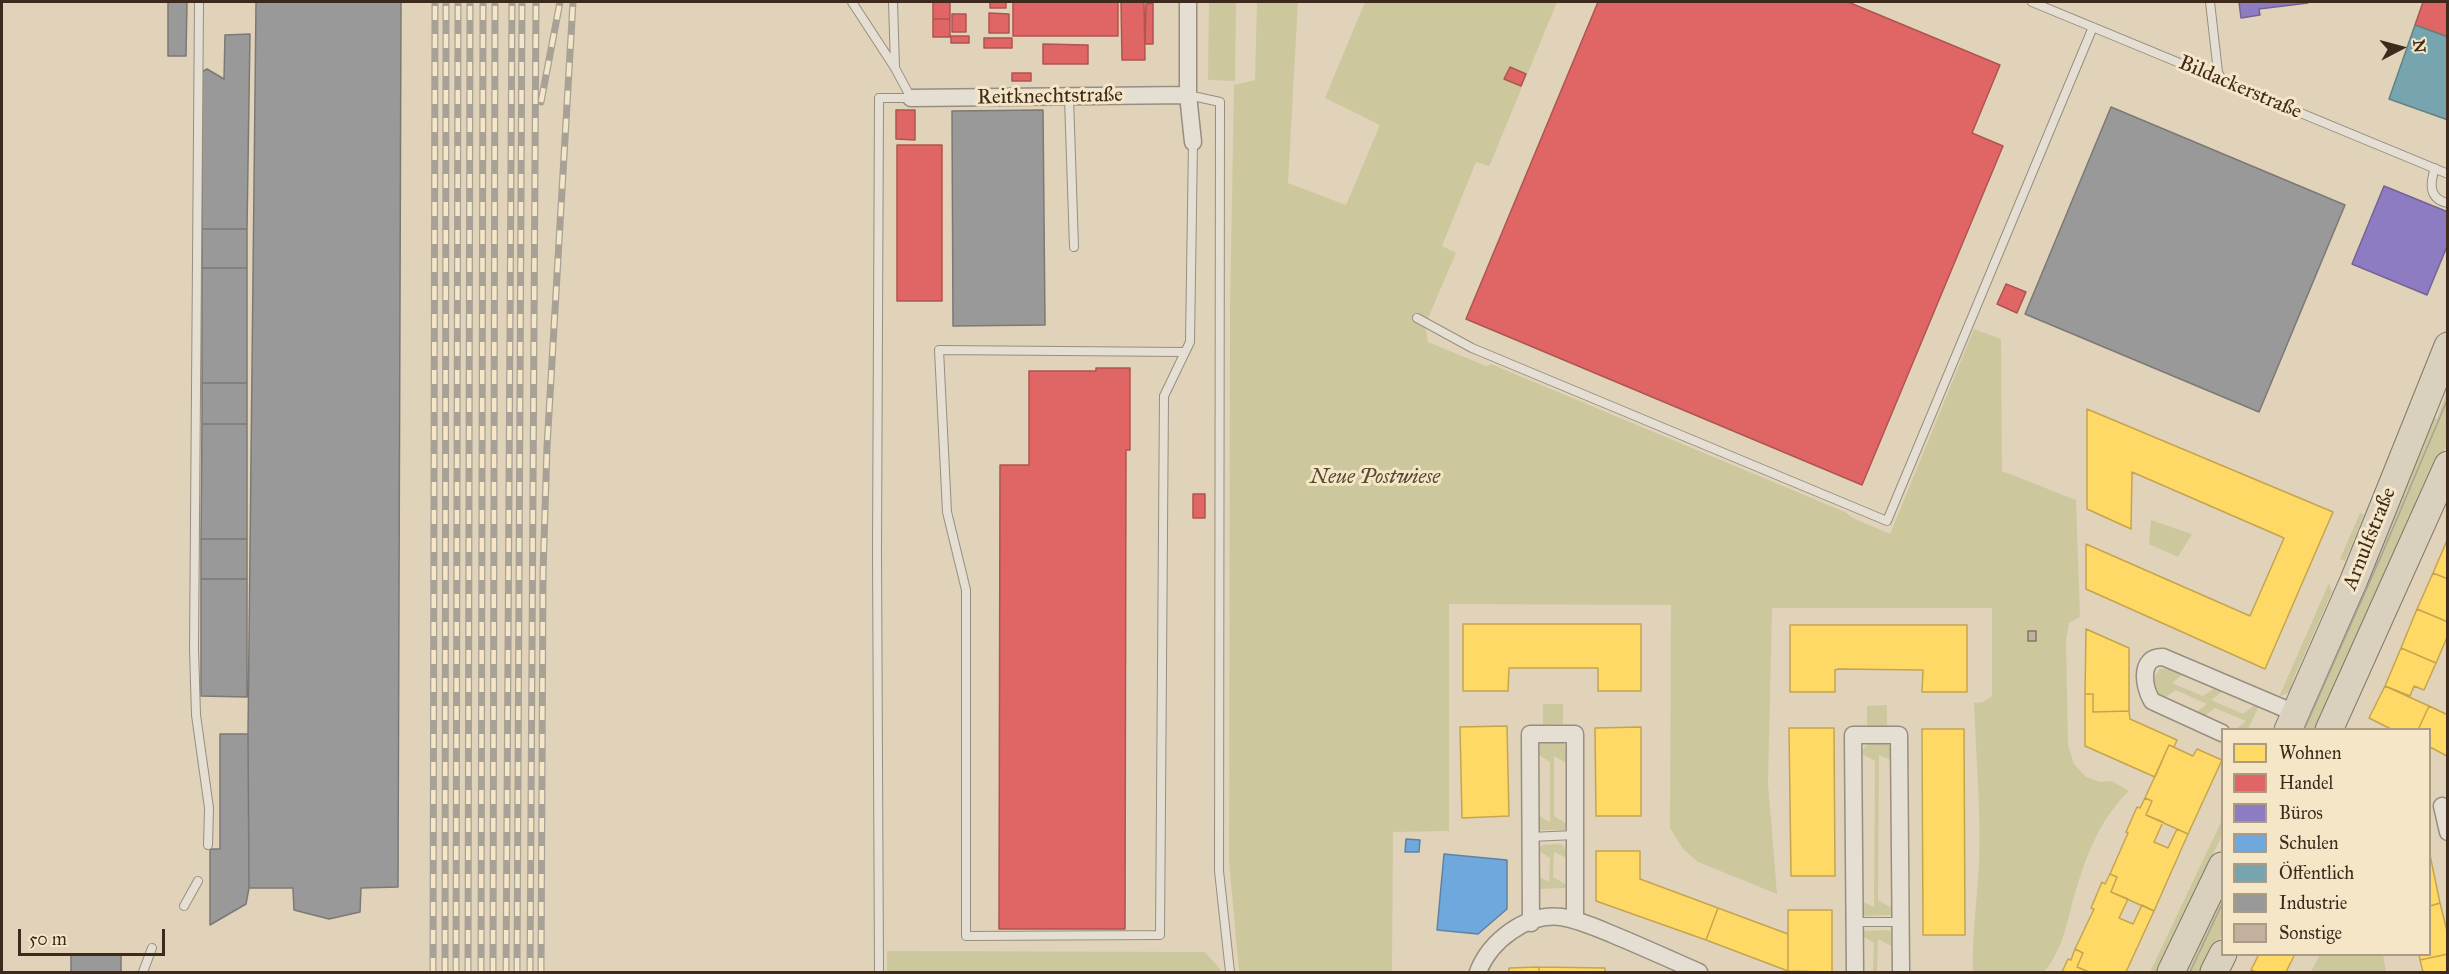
<!DOCTYPE html>
<html>
<head>
<meta charset="utf-8">
<style>
  body { margin:0 }
  #map { position:relative; width:2449px; height:974px; overflow:hidden; background:#e0d3ba; font-family:"IM FELL Great Primer",serif }
  canvas { display:block }
  .frame { position:absolute; inset:0; border:3px solid #3d2a1c; pointer-events:none }
  .legend { position:absolute; left:2221px; top:728px; width:210px; height:228px; box-sizing:border-box; background:#f5e6c8; border:2px solid #ab9b83; margin:0; padding:8px 10px; list-style:none; font-size:18px; color:#3d2a1c }
  .legend li { display:flex; align-items:center; gap:12px; height:30px }
  .legend b { width:30px; border:2px solid #ab9b83 }
  .north { position:absolute; left:2371px; top:18px; width:60px; height:60px; -webkit-text-stroke:4px #f5e6c8; paint-order:stroke; rotate:84deg; font-size:16px; font-weight:700; line-height:24px; text-align:center; color:#3d2a1c }
  .north::after { content:''; display:block; margin:auto; width:21px; height:27px; background:#3d2a1c; clip-path:polygon(50% 0,100% 100%,50% 72%,0 100%) }
  .scale { position:absolute; left:18px; top:929px; width:147px; height:27px; box-sizing:border-box; border:3px solid #3d2a1c; border-top:0; padding-left:8px; font-size:18px; line-height:21px; white-space:nowrap; color:#3d2a1c; -webkit-text-stroke:4px #f5e6c8; paint-order:stroke }
</style>
</head>
<body>
<div id="map">
<canvas width="2449" height="974"></canvas>
<div class="frame"></div>
<ul class="legend">
<li><b style="height:16px;background:#ffd966"></b>Wohnen</li>
<li><b style="height:16px;background:#e06666"></b>Handel</li>
<li><b style="height:16px;background:#8e7cc3"></b>Büros</li>
<li><b style="height:16px;background:#6fa8dc"></b>Schulen</li>
<li><b style="height:16px;background:#76a5af"></b>Öffentlich</li>
<li><b style="height:16px;background:#999"></b>Industrie</li>
<li><b style="height:16px;background:#c4b09e"></b>Sonstige</li>
</ul>
<div class="north">N</div>
<div class="scale">50 m</div>
</div>
<script>
const c = document.querySelector('canvas').getContext('2d');
c.lineJoin = 'round';
function fill(path, color) { c.fillStyle = color; c.fill(path, 'evenodd'); }
function strokePath(path, color, width, dash) { c.strokeStyle = color; c.lineWidth = width; c.lineCap = dash ? 'butt' : 'round'; c.setLineDash(dash || []); c.stroke(path); }
function drawText(font, color, halo, rows, align = 'center') {
  c.font = font + ' "IM FELL Great Primer",serif'; c.lineWidth = 6; c.setLineDash([]); c.textBaseline = 'middle'; c.strokeStyle = halo; c.fillStyle = color; for (const [text, x, y, turn = 0] of rows) {
    c.save(); c.translate(x, y); c.rotate((+turn || 0) * Math.PI / 180); c.textAlign = isNaN(turn) ? turn : align; if (halo) c.strokeText(text, 0, 0); c.fillText(text, 0, 0); c.restore();
  }
}
fill(new Path2D(`
  M1209,2H1236L1235,81L1208,80Z
  M1257,2H1298L1288,183L1346,205L1380,125L1325,98L1365,2H1557L1491,162L1489,166L1476,162L1442,246L1456,253L1425,325L1428,342L1486,366L1491,364L1845,512L1853,518L1890,534L1974,329L2001,339L2002,471L2076,500L2080,617L2069,623L2066,641L2068,745L2074,764L2086,777L2100,782L2112,781L2129,791C2098,821 2085,859 2073,900C2066,927 2062,950 2044,972L1973,971C1972,935 1977,900 1979,865C1981,811 1976,757 1974,703L1983,702L1992,696V608H1772L1768,783L1777,894L1698,862L1683,849L1670,828L1671,605L1449,604V831L1393,832L1392,972H1239L1229,861L1230,310L1234,85L1255,80Z
  M2447,392V444L2429,479L2319,729L2298,730L2430,417L2437,419Z
  M2360,513L2364,515L2345,561L2340,559Z
  M2151,520L2192,534L2178,557L2149,544Z
  M2329,583L2332,592L2293,680L2296,689L2279,697Z
  M2160,669H2173L2184,673L2172,683L2203,696L2216,687L2223,691L2211,700L2243,714L2255,705L2259,706L2248,729H2236L2246,721L2215,708L2203,717L2195,713L2207,704L2176,690L2163,699L2157,697L2152,680Z
  M1543,704H1563V724L1543,725Z
  M1887,705V726H1867V706Z
  M1558,739L1567,747L1568,764L1554,756V816L1567,824L1565,830H1541L1537,825V815L1550,822V762L1537,754V747L1545,740Z
  M1883,741L1891,747L1893,761L1879,755L1878,900L1892,908V915L1861,916V901L1874,907L1875,761L1862,754C1865,742 1871,742 1883,741Z
  M2222,820V835L2158,972H2150Z
  M1561,844L1567,850V858L1554,852L1553,877L1567,885V888L1536,889V875L1549,882L1550,858L1536,849L1543,845Z
  M2222,892V934L2204,972H2184Z
  M1888,930L1891,932V946L1878,939L1877,972H1873L1874,943L1861,935L1863,931Z
  M887,951L1205,952L1220,969V972H887Z
  M2320,954L2383,955L2386,972H2311Z`), '#cdc79d');
const homes = new Path2D(`
  M2087,409L2333,512L2265,669L2086,589V544L2250,616L2284,538L2132,472L2131,529L2087,509Z
  M2448,538V579L2433,573Z
  M2433,573L2448,579V622L2417,609Z
  M2417,609L2448,622V635L2436,663L2401,648Z
  M1463,624H1641V691H1598V668H1509L1508,691H1463Z
  M1790,625H1967V692H1922L1923,670L1838,669L1835,670V692H1790Z
  M2086,629L2129,648V711L2093,712V694H2085Z
  M2401,648L2436,663L2424,690L2414,686L2410,696L2385,686Z
  M2385,686L2429,706L2418,730H2393L2369,718Z
  M2085,694H2093V712L2129,711L2130,719L2177,740L2174,747L2169,745L2155,777L2085,746Z
  M2429,706L2448,715L2447,756L2430,747V730H2418Z
  M1507,726L1509,816L1462,818L1460,727Z
  M1641,727V816H1596L1595,728Z
  M1789,728H1834L1835,876H1791Z
  M1922,729H1964L1965,935H1923Z
  M2169,745L2193,756L2197,749L2222,760L2188,834L2146,815L2152,801L2145,798Z
  M2145,798L2152,801L2146,815L2163,822L2154,842L2168,848L2177,829L2188,834L2154,911L2111,892L2117,877L2110,874L2128,833L2126,832L2137,807L2140,808Z
  M1596,851H1640V879L1718,908L1706,940L1596,901Z
  M2430,855L2440,903L2430,906Z
  M2110,874L2117,877L2111,892L2128,899L2119,918L2133,924L2142,905L2154,911L2126,972H2089L2077,967L2083,953L2075,949L2094,909L2091,908L2102,882L2105,884Z
  M2440,903L2448,935V954L2420,960L2419,954H2430V906Z
  M1718,908L1788,934V971L1706,940Z
  M1788,910H1832V972L1788,971Z
  M2075,949L2083,953L2077,967L2089,972H2062L2068,959L2071,960Z
  M2259,954H2295L2286,972H2256L2251,970Z
  M2448,954V972H2423L2420,960Z
  M1539,967L1605,968V972H1539Z
  M1539,967V972H1509V968Z`);
fill(homes, '#ffd966');
strokePath(homes, '#c5a450', 1.5);
const shops = new Path2D(`
  M933,2H950V19H933Z
  M990,2H1006V8H990Z
  M1013,2H1118V36H1013Z
  M1121,2H1144L1145,60H1122Z
  M1598,2H1848L2000,65L1972,133L2003,146L1862,485L1466,319Z
  M2423,2H2448V37L2415,25Z
  M1153,3V44H1145L1146,4Z
  M989,13L1009,14V33H989Z
  M952,14H966V32H952Z
  M933,19H950V37H933Z
  M951,36H969V43H951Z
  M984,38H1012V48H984Z
  M1043,44L1088,45V64H1043Z
  M1510,67L1526,74L1521,86L1504,79Z
  M1012,73H1031V81H1012Z
  M896,110H915V140L896,139Z
  M897,145H942V301H897Z
  M2006,284L2026,292L2017,313L1997,304Z
  M1096,368H1130V450H1126L1125,929H999L1000,465H1029V371H1096Z
  M1193,494H1205V518H1193Z`);
fill(shops, '#e06666');
strokePath(shops, '#af5450', 1.5);
const offices = new Path2D(`
  M2239,2H2307L2308,3L2259,9L2260,15L2241,18Z
  M2384,186L2448,212V244L2427,295L2352,264Z`);
fill(offices, '#8e7cc3');
strokePath(offices, '#766391', 1.5);
const schools = new Path2D(`
  M1406,839L1420,840L1419,852H1405Z
  M1444,854L1507,860V909L1478,934L1437,930Z`);
fill(schools, '#6fa8dc');
strokePath(schools, '#6082a2', 1.5);
const public = new Path2D(`
  M2415,25L2448,37V120L2389,99Z`);
fill(public, '#76a5af');
strokePath(public, '#658083', 1.5);
const industry = new Path2D(`
  M168,2H187L186,56H168Z
  M256,2H401L398,887L361,888L360,912L329,919L294,910L293,888H249L248,734Z
  M250,34L247,229H202V72L207,69L224,79L225,35Z
  M2111,107L2345,205L2259,412L2025,314Z
  M1043,110L1045,325L953,326L952,111Z
  M202,229H247V268H202Z
  M202,268H247V383H202Z
  M202,383H247V424H202Z
  M202,424H247V539H201Z
  M201,539H247V579H201Z
  M201,579H247V697L201,696Z
  M220,734H248L249,888L246,904L210,925V849H220Z
  M71,954L121,955V972H71Z`);
fill(industry, '#999');
strokePath(industry, '#7d7874', 1.5);
const building = new Path2D(`
  M2028,631H2036V641H2028Z`);
fill(building, '#c4b09e');
strokePath(building, '#807769', 1.5);
const lane = new Path2D(`
  M199,2L194,649L196,715L209,808L208,845
  M852,2L895,68L911,98
  M893,2L895,67
  M2032,2L2448,174
  M2210,2L2218,72L2222,80
  M1188,95L1220,102L1219,871L1230,972
  M1069,98L1074,247
  M2435,168C2430,183 2428,199 2448,203
  M1417,318L1472,348L1887,521L2093,27
  M1184,352L939,350L947,512L966,590V936L1160,935L1164,396L1190,342L1193,142
  M1530,837L1575,835
  M184,906L198,881
  M1854,922H1901
  M143,972L152,948
  M879,972L877,550L879,98H911`);
const street = new Path2D(`
  M1188,2V95L1193,142
  M911,98L1188,95
  M2222,733L2152,701C2143,686 2139,656 2163,657L2295,713
  M2442,806L2448,832
  M1531,923L1530,734H1575V920
  M1478,972C1490,941 1526,913 1561,917C1580,920 1597,928 1614,935C1643,947 1671,960 1699,972
  M1855,972L1853,735H1899L1901,972`);
const primary = new Path2D(`
  M2288,730L2354,580L2448,346
  M2329,730L2448,465
  M2171,972L2222,866
  M2214,972L2223,954`);
strokePath(lane, '#978e7f', 10);
strokePath(street, '#978e7f', 19);
strokePath(primary, '#807769', 29);
strokePath(lane, '#e5dfd3', 8);
strokePath(street, '#e5dfd3', 16);
strokePath(primary, '#d9d0be', 27);
strokePath(new Path2D(`
  M2304,730L2382,554L2448,398
  M2190,972L2222,904`), '#a8a196', 1.5);
const rail = new Path2D(`
  M541,102L560,2
  M433,972L435,2
  M445,972L446,2
  M456,972L458,2
  M468,972L470,2
  M481,972L483,2
  M493,972L495,2
  M506,972L512,2
  M517,972L522,2
  M530,972L536,2
  M541,972L543,574L547,447L573,2`);
strokePath(rail, '#a8a196', 7);
strokePath(rail, '#f5e6c8', 4.5, [14]);
drawText('21px', '#3d2a1c', '#f5e6c8', [
  ["Bildackerstraße",2240,88,23],
  ["Reitknechtstraße",1050,97,-1],
  ["Arnulfstraße",2370,539,-68]
]);
drawText('italic 21px', '#574831', '#f5e6c8', [
  ["Neue Postwiese",1375,478]
]);
</script>
</body>
</html>
